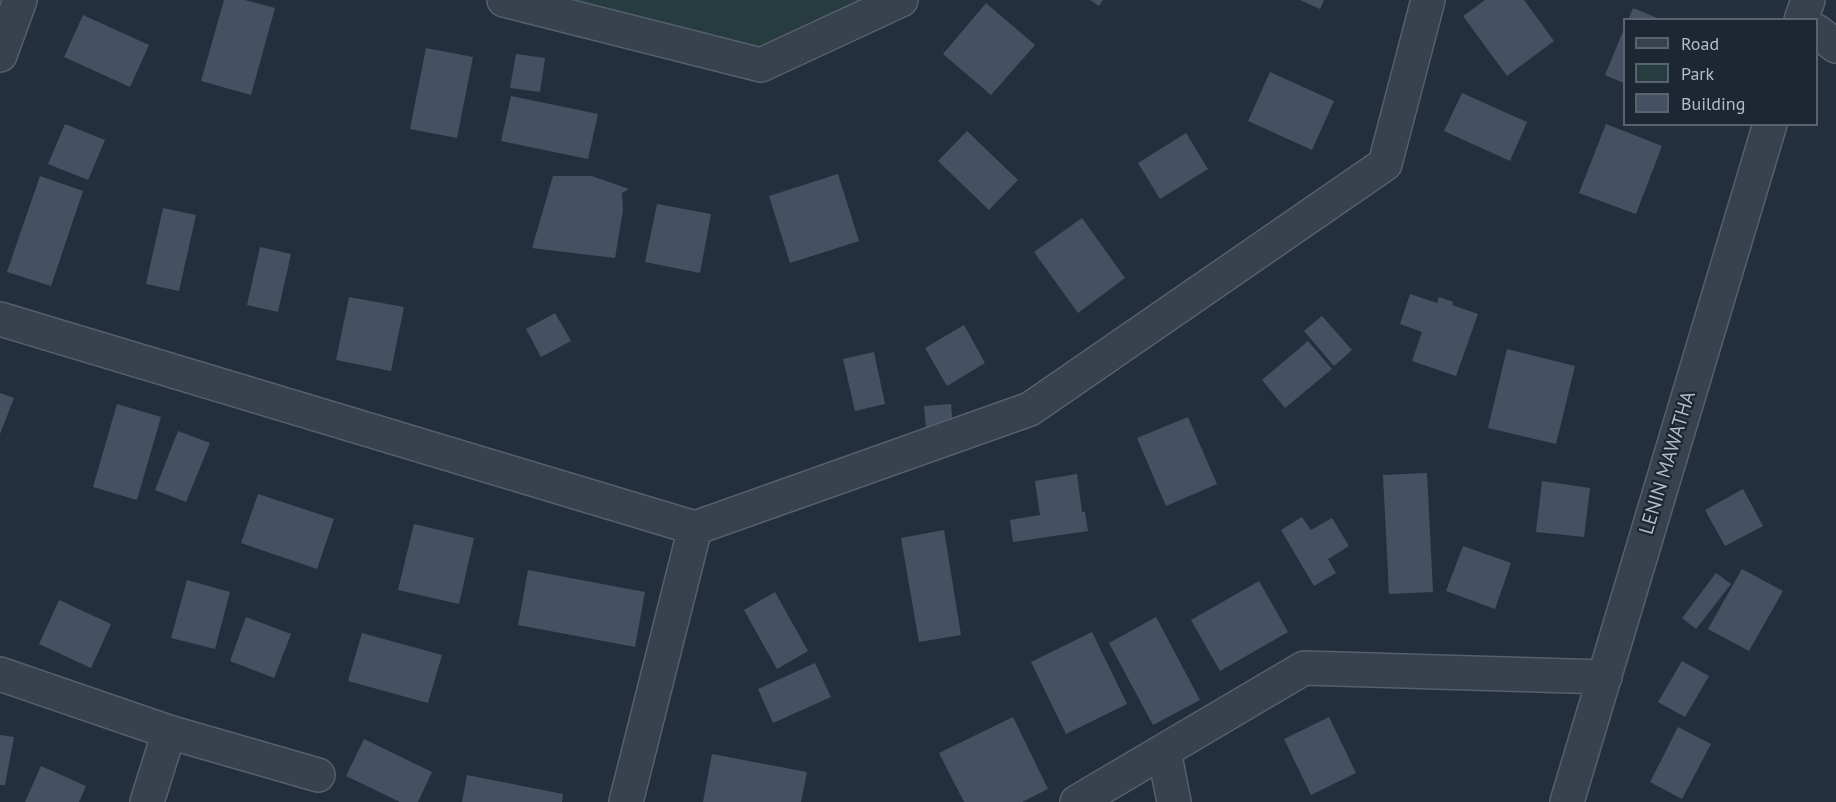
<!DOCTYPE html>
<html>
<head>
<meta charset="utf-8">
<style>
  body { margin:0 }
  #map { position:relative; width:1836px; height:802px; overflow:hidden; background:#242f3e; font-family:"PT Sans",sans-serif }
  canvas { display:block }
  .legend { position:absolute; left:1623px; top:18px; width:195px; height:108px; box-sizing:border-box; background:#1d2633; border:2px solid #59626f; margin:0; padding:8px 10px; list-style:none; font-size:18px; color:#b4bcc9 }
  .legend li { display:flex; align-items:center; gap:12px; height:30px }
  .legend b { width:30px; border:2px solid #59626f }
</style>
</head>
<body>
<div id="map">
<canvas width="1836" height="802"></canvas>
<ul class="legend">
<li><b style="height:8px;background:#38414e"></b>Road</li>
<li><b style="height:16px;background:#263c3f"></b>Park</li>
<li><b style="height:16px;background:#455162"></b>Building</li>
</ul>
</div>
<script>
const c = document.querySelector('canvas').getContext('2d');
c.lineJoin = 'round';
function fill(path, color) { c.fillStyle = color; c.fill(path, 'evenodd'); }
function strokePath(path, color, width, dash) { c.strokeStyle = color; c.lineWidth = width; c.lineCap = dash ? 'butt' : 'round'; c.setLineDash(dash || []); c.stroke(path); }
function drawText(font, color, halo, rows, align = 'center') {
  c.font = font + ' "PT Sans",sans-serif'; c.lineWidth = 4.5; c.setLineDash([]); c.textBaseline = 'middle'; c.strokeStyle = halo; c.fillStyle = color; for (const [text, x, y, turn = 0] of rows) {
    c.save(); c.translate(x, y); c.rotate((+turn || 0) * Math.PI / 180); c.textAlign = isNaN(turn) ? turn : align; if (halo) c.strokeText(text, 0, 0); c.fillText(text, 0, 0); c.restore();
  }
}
fill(new Path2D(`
  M504,0H901L761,65Z`), '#263c3f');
fill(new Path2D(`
  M224,0H245L275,8L251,95L201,81Z
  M1090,0H1103L1099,6Z
  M1300,0H1324L1320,9Z
  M1485,0H1524L1554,41L1507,76L1463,16Z
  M986,3L1035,45L991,95L943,54Z
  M1633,8L1660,19V20H1628Z
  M83,15L149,45L130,87L64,57Z
  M1624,29V83L1605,75Z
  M426,48L473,57L457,138L410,129Z
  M516,54L545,58L540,92L510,88Z
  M1270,72L1334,101L1312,150L1248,121Z
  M1462,93L1527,122L1510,161L1444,131Z
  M511,96L598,114L588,159L501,141Z
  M65,124L105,140L88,180L48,164Z
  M1606,124L1662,146L1636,214L1579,193Z
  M967,131L1018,180L989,210L938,161Z
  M1186,133L1208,169L1160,199L1138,163Z
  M838,174L859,241L790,263L769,196Z
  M40,176L83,191L51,286L7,272Z
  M553,176H592L629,189L622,193L623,210L615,258L532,248Z
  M657,204L711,214L700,273L645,262Z
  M163,208L196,215L179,291L146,284Z
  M1082,218L1125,278L1078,313L1034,252Z
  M260,247L291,254L278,312L247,305Z
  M1410,294L1437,303L1439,297L1453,302L1452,305L1478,314L1456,376L1412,361L1422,332L1400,324Z
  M349,297L404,307L391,371L336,360Z
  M555,313L571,341L541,357L526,329Z
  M1322,316L1352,350L1334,366L1304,331Z
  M964,325L985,363L947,386L925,348Z
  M1308,341L1332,369L1285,408L1262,380Z
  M1507,349L1575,366L1556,444L1488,428Z
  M874,352L885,404L855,411L843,359Z
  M0,393L14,398L0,434Z
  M117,404L161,417L137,500L93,487Z
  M951,404L953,427L926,429L924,406Z
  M1188,417L1217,484L1166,506L1137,438Z
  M178,431L210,443L186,502L155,490Z
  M1427,473L1433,592L1389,594L1383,475Z
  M1077,474L1082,512H1085L1088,531L1013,542L1010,520L1040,515L1035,481Z
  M1542,481L1590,488L1584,537L1536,532Z
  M1743,489L1763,526L1725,546L1705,510Z
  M258,494L334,519L317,569L241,543Z
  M1302,517L1311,530L1332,518L1349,546L1328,559L1336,573L1314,586L1281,530Z
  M414,524L474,538L459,604L398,590Z
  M944,530L961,635L919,642L901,538Z
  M1463,546L1511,563L1495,609L1446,591Z
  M1742,569L1783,591L1749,651L1708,629Z
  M528,570L645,592L635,647L518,625Z
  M1716,573L1731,584L1696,629L1682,618Z
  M187,580L230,592L215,649L171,638Z
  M1259,581L1288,632L1220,671L1191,620Z
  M775,592L808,651L777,669L744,610Z
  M59,600L111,624L91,668L39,644Z
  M246,617L291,634L274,678L230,661Z
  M1156,617L1200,700L1153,725L1109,643Z
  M1092,632L1127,704L1066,734L1031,662Z
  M362,633L442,655L428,703L348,681Z
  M1682,661L1709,676L1685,717L1658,702Z
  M815,663L831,697L773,723L758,689Z
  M1013,717L1048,789L1022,802H964L939,753Z
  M1329,717L1356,773L1311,795L1284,739Z
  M1678,727L1711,744L1682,799L1650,782Z
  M0,735L14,737L5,785H0Z
  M364,739L432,772L418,802H400L346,776Z
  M712,754L807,772L801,802H703Z
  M41,766L86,786L79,802H25Z
  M467,775L563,794L562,802H462Z`), '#455162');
const minor = new Path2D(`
  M504,0L761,65L901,0
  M1801,20L1808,0
  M1816,31L1836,46
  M0,55L20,0
  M0,319L695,528L1030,409L1385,164L1428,0
  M0,674L169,732L147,802
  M169,732L318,775
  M1164,751L1174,802
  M626,802L695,528
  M1077,802L1304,668L1605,677
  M1567,802L1770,124`);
strokePath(minor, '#565f6c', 36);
strokePath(minor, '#38414e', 33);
drawText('20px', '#b4bcc9', '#1d2633', [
  ["LENIN MAWATHA",1668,463,-73]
]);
</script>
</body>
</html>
